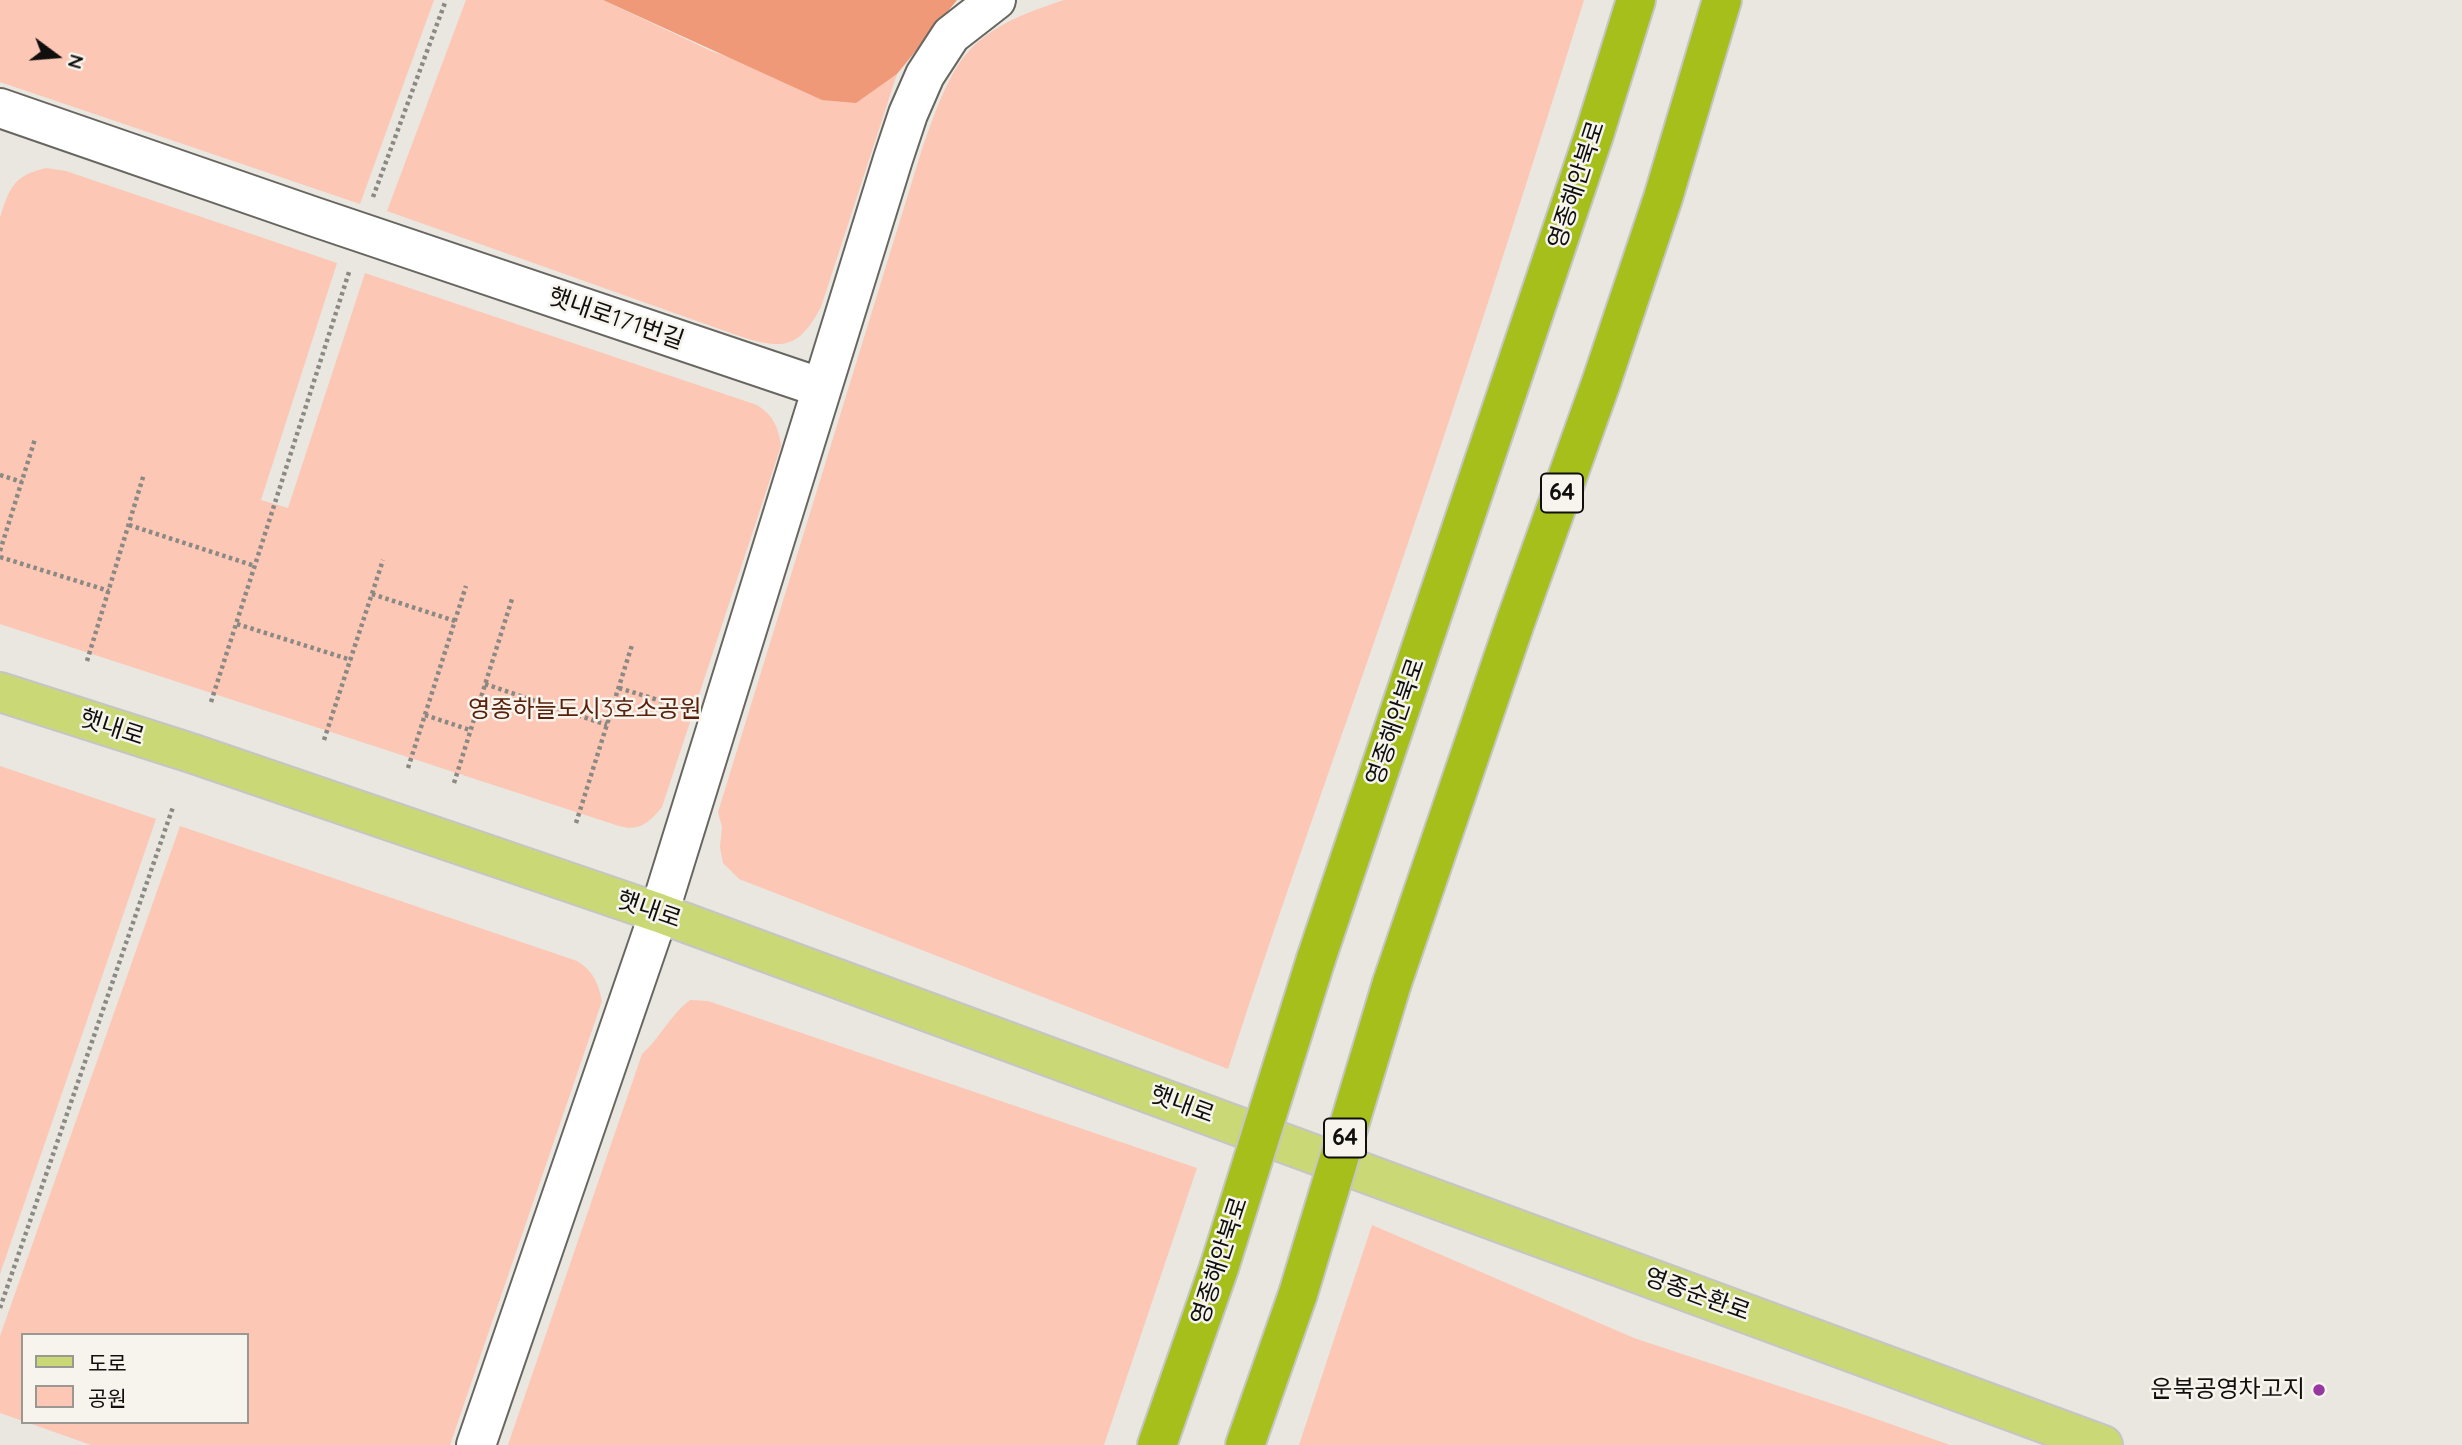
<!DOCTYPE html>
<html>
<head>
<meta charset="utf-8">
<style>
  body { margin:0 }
  #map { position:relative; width:2462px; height:1445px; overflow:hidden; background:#e9e7e0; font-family:Quicksand,"Noto Sans KR",sans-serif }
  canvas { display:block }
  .legend { position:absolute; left:21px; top:1333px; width:228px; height:91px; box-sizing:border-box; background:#f7f4ed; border:2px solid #9b9893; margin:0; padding:9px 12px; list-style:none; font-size:21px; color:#100f0d }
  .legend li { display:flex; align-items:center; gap:14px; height:35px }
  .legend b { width:35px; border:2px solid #9b9893 }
  .north { position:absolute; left:21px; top:21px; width:70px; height:70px; -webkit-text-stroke:5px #f7f4ed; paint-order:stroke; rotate:106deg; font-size:19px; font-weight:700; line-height:28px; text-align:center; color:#100f0d }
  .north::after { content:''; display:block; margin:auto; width:24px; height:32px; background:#100f0d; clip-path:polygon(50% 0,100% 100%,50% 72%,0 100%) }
</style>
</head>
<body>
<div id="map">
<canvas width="2462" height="1445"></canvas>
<ul class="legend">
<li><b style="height:9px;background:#cad976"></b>도로</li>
<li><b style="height:19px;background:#fcc7b4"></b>공원</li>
</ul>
<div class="north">N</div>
</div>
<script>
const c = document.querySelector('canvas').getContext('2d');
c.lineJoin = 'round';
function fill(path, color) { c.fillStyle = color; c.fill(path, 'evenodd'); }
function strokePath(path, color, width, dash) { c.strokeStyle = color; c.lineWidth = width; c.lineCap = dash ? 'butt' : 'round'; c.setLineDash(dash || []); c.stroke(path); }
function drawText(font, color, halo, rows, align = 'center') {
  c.font = font + ' Quicksand,"Noto Sans KR",sans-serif'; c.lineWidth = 5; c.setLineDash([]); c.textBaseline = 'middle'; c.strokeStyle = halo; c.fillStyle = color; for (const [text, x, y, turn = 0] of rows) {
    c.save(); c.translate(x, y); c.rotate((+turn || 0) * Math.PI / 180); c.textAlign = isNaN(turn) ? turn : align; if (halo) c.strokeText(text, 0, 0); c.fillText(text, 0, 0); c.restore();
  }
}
fill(new Path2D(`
  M0,0H434L360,204L0,82Z
  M466,0H603L711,51L856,102L897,74L821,307C799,348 784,350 742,337L387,211Z
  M1064,0H1584C1527,184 1468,367 1406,549C1347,723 1284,895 1228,1069L739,879L723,863L720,847L722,827L718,812L922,149C933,119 947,74 969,51C993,24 1031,11 1064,0Z
  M46,168L66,171L337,263L261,500L288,508L365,273L757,405C773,415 779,428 781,446L662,807C650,822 640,832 619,826L0,624V218C9,188 14,175 46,168Z
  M0,766L156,819L0,1274Z
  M180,826L577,961C593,971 598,982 602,1001L450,1445H91L26,1422H247V1335H23V1421L0,1413V1336Z
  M690,1000L708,1001L1197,1168L1104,1445H508L642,1054C660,1038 670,1015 690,1000Z
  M1372,1225L1634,1338L1845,1408L1950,1445H1299Z`), '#fcc7b4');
fill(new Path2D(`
  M603,0H957L897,74L856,103L822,100Z`), '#ef9979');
const minor = new Path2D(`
  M0,108L312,216L822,388L893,159L908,114L925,75L951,35L996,0
  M476,1445L659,913L822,388`);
const major = new Path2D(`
  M0,692L194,754L659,913L2103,1445`);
const highway = new Path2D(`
  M1316,959L1594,135L1636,0
  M1392,983L1515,623L1601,383L1663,198L1722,0
  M1157,1445L1219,1268
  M1245,1445L1298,1294`);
strokePath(minor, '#686660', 42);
strokePath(major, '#c6c5c5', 42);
strokePath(highway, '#c6c5c5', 42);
strokePath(new Path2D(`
  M373,197L446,0
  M0,475L22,482
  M129,525L255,566
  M0,551L35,439
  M0,557L109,591
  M372,594L455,621
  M237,624L351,660
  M87,661L144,474
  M485,684L607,725
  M619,688L681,707
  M211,702L350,269
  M425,715L470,730
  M324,740L383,560
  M408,768L466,586
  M454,783L512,599
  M576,823L632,645
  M0,1308L173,807`), '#8b8984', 4.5, [3.5, 3.5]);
strokePath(minor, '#fff', 38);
strokePath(major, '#cad976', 38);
strokePath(highway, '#a7bf1b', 38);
const highwayBridge = new Path2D(`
  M1219,1268L1316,959
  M1298,1294L1392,983`);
strokePath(highwayBridge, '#c6c5c5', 42, []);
strokePath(highwayBridge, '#a7bf1b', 38);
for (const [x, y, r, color] of [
  [2319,1390,7,"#9738a1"]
]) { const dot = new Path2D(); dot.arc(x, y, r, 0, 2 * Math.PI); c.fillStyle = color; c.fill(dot); strokePath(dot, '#f7f4ed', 2.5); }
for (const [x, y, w] of [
  [1562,493,42],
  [1345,1138,42]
]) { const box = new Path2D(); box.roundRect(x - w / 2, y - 19.5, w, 39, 5); c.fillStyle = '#f7f4ed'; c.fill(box); strokePath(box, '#100f0d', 2); }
drawText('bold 23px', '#100f0d', null, [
  ["64",1562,493],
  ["64",1345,1138]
]);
drawText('24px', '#100f0d', '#f7f4ed', [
  ["영종해안북로",1577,185,-72],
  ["햇내로171번길",616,319,19],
  ["영종해안북로",1396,722,-71],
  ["햇내로",112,728,18],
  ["햇내로",649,910,19],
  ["햇내로",1182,1105,20],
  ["영종해안북로",1220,1261,-72],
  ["영종순환로",1697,1295,20]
]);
drawText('24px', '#57210b', '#f7f4ed', [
  ["영종하늘도시3호소공원",585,710]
]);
drawText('24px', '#100f0d', '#f7f4ed', [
  ["운북공영차고지",2305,1390]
], 'right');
</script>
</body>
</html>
